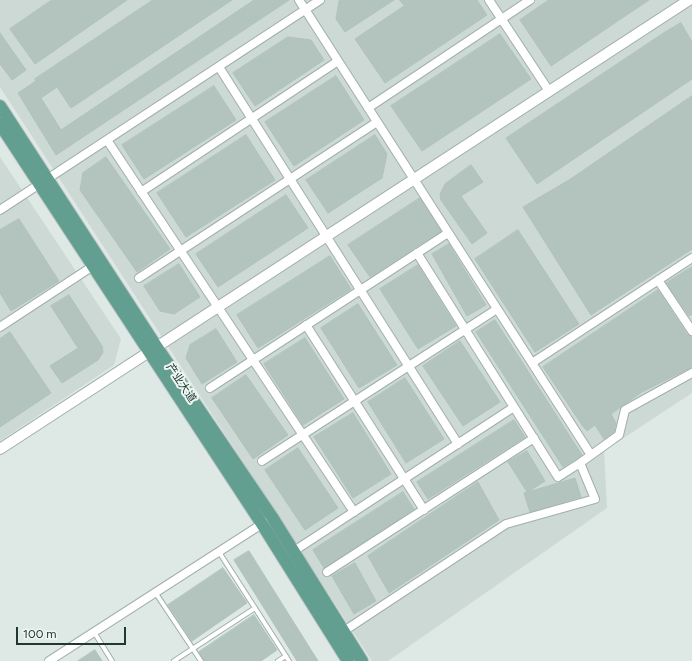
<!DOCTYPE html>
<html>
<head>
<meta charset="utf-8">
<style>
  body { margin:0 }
  #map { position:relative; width:692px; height:661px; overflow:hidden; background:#dee9e5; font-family:Figtree,sans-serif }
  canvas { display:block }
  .scale { position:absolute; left:16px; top:627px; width:110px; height:18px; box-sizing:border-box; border:2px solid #203833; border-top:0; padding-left:5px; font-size:12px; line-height:14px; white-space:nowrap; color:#203833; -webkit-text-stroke:3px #eef6f2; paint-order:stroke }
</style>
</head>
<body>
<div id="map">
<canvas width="692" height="661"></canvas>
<div class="scale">100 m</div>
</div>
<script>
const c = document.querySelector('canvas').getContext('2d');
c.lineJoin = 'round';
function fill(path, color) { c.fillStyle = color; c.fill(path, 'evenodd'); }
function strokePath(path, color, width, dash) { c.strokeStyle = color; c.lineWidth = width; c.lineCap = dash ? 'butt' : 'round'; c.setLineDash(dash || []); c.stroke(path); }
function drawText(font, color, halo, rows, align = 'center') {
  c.font = font + ' Figtree,"Noto Sans SC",sans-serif'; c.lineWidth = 4; c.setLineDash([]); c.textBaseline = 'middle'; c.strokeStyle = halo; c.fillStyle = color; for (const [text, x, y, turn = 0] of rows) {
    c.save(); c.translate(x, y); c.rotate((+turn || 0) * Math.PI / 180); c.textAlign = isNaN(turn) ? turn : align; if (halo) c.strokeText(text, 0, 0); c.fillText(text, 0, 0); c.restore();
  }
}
fill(new Path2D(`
  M0,0H692V393L604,451L607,508L388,661H372L0,87Z
  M0,157L121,339L114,365L0,441Z`), '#ccd9d4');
const building = new Path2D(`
  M52,0H127L35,64L10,29Z
  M153,0H232L71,108L57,87L41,98L61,130L254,0H289L56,155L18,93L36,81L35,79Z
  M341,0H394L345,32L336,19L339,1Z
  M400,0H477L487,15L385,83L355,39L404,6Z
  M549,0H649L551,66L520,20Z
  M681,23L692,42V79L537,184L506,138L665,32Z
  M0,33L26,70L12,80L0,64Z
  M500,34L531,79L422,151L391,106Z
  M288,37L311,40L324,60L255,106L233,73Z
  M336,76L364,120L294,166L265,122Z
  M214,86L236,120L144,179L122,145Z
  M692,96V249L591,315L523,207L569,180Z
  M246,135L275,180L186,237L157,193Z
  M375,135L387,154L382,178L328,213L306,180Z
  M106,157L170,249L137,272L80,190L83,173Z
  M471,165L483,182L461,196L487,233L472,244L441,200L440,194L445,184Z
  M286,195L308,228L218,287L196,254Z
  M420,198L441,231L370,277L348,245Z
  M19,219L59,281L11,311L0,293V230Z
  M518,230L579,324L535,352L475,259Z
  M449,244L486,305L467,316L432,254Z
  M330,256L351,289L258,348L237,315Z
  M179,264L200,297L174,314L160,311L144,286Z
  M418,265L456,326L418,349L380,289Z
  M692,267V314L689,316L666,283Z
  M658,290L687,334L692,337V367L642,392L611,414L616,423L614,432L604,439L595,425L587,431L582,425L543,367Z
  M69,295L102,346L103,352L98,360L62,383L50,366L78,348L51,306Z
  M358,304L397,365L359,388L321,328Z
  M495,320L582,455L563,467L476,332Z
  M216,329L237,362L202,384L186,358L190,345Z
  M10,332L51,393L0,427V339Z
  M305,338L344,399L303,425L264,364Z
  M460,341L500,402L463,426L423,366Z
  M246,375L288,435L253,459L212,398Z
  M405,378L444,439L406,463L368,402Z
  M353,413L391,474L353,498L314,437Z
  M514,420L525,437L428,499L417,482Z
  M298,448L338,508L305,530L265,470Z
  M527,451L545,481L528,492L575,478L581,497L530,512L524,493L527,492L508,462Z
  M478,482L499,520L389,593L368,556Z
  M403,492L414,509L324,568L313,550Z
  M249,551L318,661H297L234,560Z
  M355,563L376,601L354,614L332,576Z
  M223,568L247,603L192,641L168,605Z
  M254,615L277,650L261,661H204L199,652Z
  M95,650L102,661H78Z`);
fill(building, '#b3c4be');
strokePath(building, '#b0c3bc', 1);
const service = new Path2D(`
  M219,552L289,661
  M155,592L201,661
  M94,632L112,661
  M174,661L255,608
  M278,661L286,656`);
const minor = new Path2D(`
  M299,0L591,455
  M489,0L549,91
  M219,67L458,444
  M368,108L530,0
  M107,140L354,512
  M141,192L338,61
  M0,210L320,0
  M417,253L558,477L580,463
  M139,278L377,122
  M658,280L692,331
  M306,325L424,510
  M0,327L93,266
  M532,363L692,258
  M210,388L448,233
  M262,461L497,309
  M294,551L514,407
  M327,572L534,438
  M344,631L506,524L595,499L580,463L619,435L625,410L692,373
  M49,661L265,522`);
const tertiary = new Path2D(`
  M0,449L689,0`);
const primary = new Path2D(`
  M0,106L156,346L272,517L362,661
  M0,124L262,524L348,661`);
strokePath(service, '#a1b0ac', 6);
strokePath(minor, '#a1b0ac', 10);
strokePath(tertiary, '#a1b0ac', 12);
strokePath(primary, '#bcc3c2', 14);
strokePath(service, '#fff', 4);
strokePath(minor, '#fff', 8);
strokePath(tertiary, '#fff', 10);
strokePath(primary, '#639f91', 12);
drawText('11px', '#203833', '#eef6f2', [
  ["产业大道",181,383,56]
]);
</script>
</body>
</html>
